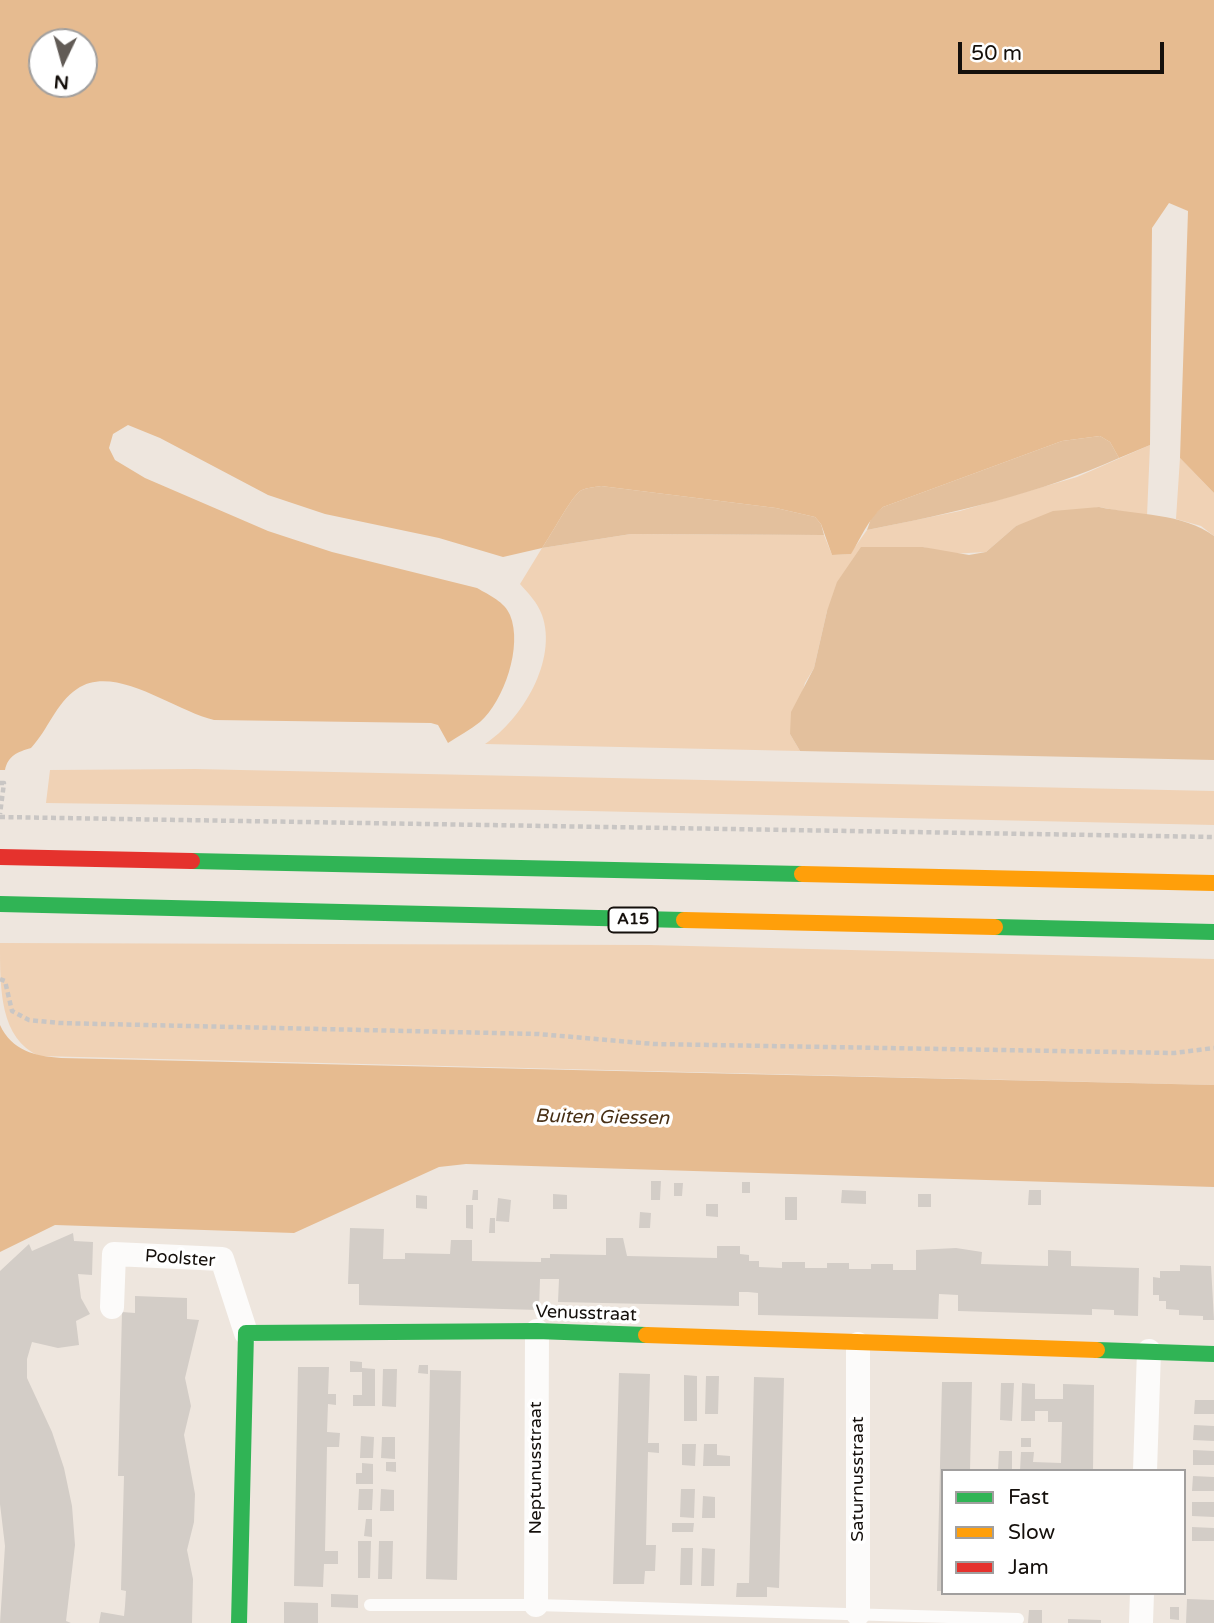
<!DOCTYPE html>
<html>
<head>
<meta charset="utf-8">
<style>
  body { margin:0 }
  #map { position:relative; width:1214px; height:1623px; overflow:hidden; background:#eee6de; font-family:"Varela Round",sans-serif }
  canvas { display:block }
  .legend { position:absolute; left:941px; top:1469px; width:245px; height:126px; box-sizing:border-box; background:#fff; border:2px solid #a19f9e; margin:0; padding:9px 12px; list-style:none; font-size:21px; color:#15100c }
  .legend li { display:flex; align-items:center; gap:14px; height:35px }
  .legend b { width:35px; border:2px solid #a19f9e }
  .north { position:absolute; left:28px; top:28px; width:70px; height:70px; box-sizing:border-box; background:#fff; border:2px solid #a19f9e; border-radius:50%; rotate:185deg; font-size:19px; font-weight:700; line-height:28px; text-align:center; color:#15100c }
  .north::after { content:''; display:block; margin:auto; width:24px; height:32px; background:#615b56; clip-path:polygon(50% 0,100% 100%,50% 72%,0 100%) }
  .scale { position:absolute; left:958px; top:42px; width:206px; height:32px; box-sizing:border-box; border:4px solid #15100c; border-top:0; padding-left:9px; font-size:21px; line-height:24px; white-space:nowrap; color:#15100c; -webkit-text-stroke:5px #fff; paint-order:stroke }
</style>
</head>
<body>
<div id="map">
<canvas width="1214" height="1623"></canvas>
<ul class="legend">
<li><b style="height:9px;background:#30b455"></b>Fast</li>
<li><b style="height:9px;background:#ff9f0a"></b>Slow</li>
<li><b style="height:9px;background:#e5322d"></b>Jam</li>
</ul>
<div class="north">N</div>
<div class="scale">50 m</div>
</div>
<script>
const c = document.querySelector('canvas').getContext('2d');
c.lineJoin = 'round';
function fill(path, color) { c.fillStyle = color; c.fill(path, 'evenodd'); }
function strokePath(path, color, width, dash) { c.strokeStyle = color; c.lineWidth = width; c.lineCap = dash ? 'butt' : 'round'; c.setLineDash(dash || []); c.stroke(path); }
function drawText(font, color, halo, rows, align = 'center') {
  c.font = font + ' "Varela Round",sans-serif'; c.lineWidth = 7; c.setLineDash([]); c.textBaseline = 'middle'; c.strokeStyle = halo; c.fillStyle = color; for (const [text, x, y, turn = 0] of rows) {
    c.save(); c.translate(x, y); c.rotate((+turn || 0) * Math.PI / 180); c.textAlign = isNaN(turn) ? turn : align; if (halo) c.strokeText(text, 0, 0); c.fillText(text, 0, 0); c.restore();
  }
}
fill(new Path2D(`
  M1150,445L1147,516L1099,507L1016,526L986,552L950,554L923,547L827,611L814,668L805,683L790,734L800,751L485,744C522,720 558,660 542,615C537,602 529,594 520,584L542,548L631,534L824,535L832,555L850,554L867,530L960,511L1077,477Z
  M1180,458L1214,493V536L1201,526L1176,519Z
  M195,769L1214,791V825L544,810L46,803L50,770Z
  M0,943L649,945L1214,959V1085L39,1056C0,1038 0,991 0,943Z`), '#f0d2b5');
fill(new Path2D(`
  M1100,436L1110,442L1119,458C1039,494 953,513 867,530L872,516L883,507L1062,441Z
  M601,486L776,508L815,517L821,524L824,535L631,534L542,548C552,534 570,499 580,491C585,488 595,487 601,486Z
  M1099,507C1137,515 1183,513 1214,536V760L800,751L790,734L791,712L814,668L827,611L837,582L861,547H923L969,555L986,552L1016,526L1053,511Z`), '#e3c09d');
fill(new Path2D(`
  M0,0H1214V493L1180,458L1188,211L1169,203L1152,228L1150,445L1119,458L1110,442L1100,436L1062,441L883,507C868,519 861,538 851,554L832,555L821,524L815,517L776,508L601,486C595,487 585,488 580,491C570,499 552,534 542,548L503,557L439,538L325,514L268,495L160,438L128,425L113,434L109,448L115,460L145,478L268,531L332,552L477,588C489,595 505,602 510,615C523,646 504,701 480,722C470,730 458,736 448,743L438,725L431,723L214,720C174,711 115,663 77,689C56,703 48,730 31,748C17,752 8,756 5,770H0ZM42,42H84V84H42Z
  M0,1025C12,1051 35,1056 61,1058L1214,1085V1187L466,1164L439,1167L294,1233L55,1225L0,1252Z`), '#e6bb90');
fill(new Path2D(`
  M651,1181H661L660,1200H651Z
  M742,1182H750V1193H742Z
  M674,1183H683L682,1196H674Z
  M473,1190H478V1200H472Z
  M842,1190L866,1191V1204L841,1203Z
  M1029,1190H1041V1205H1028Z
  M553,1194L567,1195V1209H553Z
  M918,1194H931V1207H918Z
  M416,1195L427,1196V1209L416,1208Z
  M785,1197H797V1220H785Z
  M498,1198L511,1200L509,1222L496,1221Z
  M706,1204H718V1217L706,1216Z
  M466,1205H473V1229L466,1228Z
  M640,1212L651,1213L650,1228H639Z
  M490,1218H495V1233H489Z
  M350,1228L384,1229L383,1259H405V1253L450,1254L451,1240H472V1261L541,1262V1258H550V1254L606,1255V1238H623L627,1256L717,1258V1246H740V1254L749,1255V1261H759V1267L782,1268V1262H805V1268H827V1263H849V1269H871V1264H893V1270H916V1250L956,1248L982,1252L981,1264L1048,1266V1250L1071,1251V1266L1139,1268L1138,1316L1114,1315V1310L1092,1309V1315L958,1311V1295L939,1294L938,1319L758,1315V1293L748,1292H739V1306L558,1302L559,1279H540L539,1310L359,1305V1284H348Z
  M73,1233L74,1241L93,1242L92,1275L78,1274L81,1298L90,1314L76,1321L79,1345L58,1348L32,1342L27,1359V1378L52,1432L64,1468L72,1506L75,1545L66,1621L71,1623H0L5,1546L0,1504V1271L29,1244L32,1251Z
  M1180,1265L1211,1266L1214,1320H1203V1316L1179,1315V1310L1166,1309V1301H1159V1295H1153V1277L1160,1278V1271H1180Z
  M135,1296L187,1298V1319L199,1320L185,1378L191,1406L184,1435L195,1494L194,1522L187,1550L193,1579L192,1623H99L101,1612L124,1616L125,1606L126,1591L121,1590L124,1476H118L122,1312L135,1313Z
  M350,1361L362,1362V1368L375,1369V1406H353V1395H362V1372H350Z
  M419,1365H428V1374L418,1373Z
  M298,1367H329L328,1394H336V1405L328,1404L327,1432L340,1433L339,1447H327L325,1551H338V1564H324L323,1587L294,1586Z
  M383,1369H397L396,1407L382,1406Z
  M430,1370L461,1371L457,1580L426,1579Z
  M619,1373L650,1374L648,1443H659V1453L648,1452L646,1545H656L655,1571H645L644,1584H613Z
  M684,1375L697,1376V1421H684Z
  M706,1376H719L718,1414H705Z
  M754,1377L784,1378L779,1588L767,1587V1597H736L737,1583H749Z
  M942,1382H972L970,1471H943V1591H937Z
  M1001,1383H1014L1012,1421L1000,1420Z
  M1022,1383L1035,1384V1399H1063V1384L1094,1385L1093,1471H1020L1021,1452H1034L1033,1462L1061,1463L1062,1422H1048V1411H1035V1421H1021Z
  M1195,1400H1214V1414H1194Z
  M1194,1425L1214,1426V1441L1193,1440Z
  M361,1436L374,1437L373,1458H360Z
  M382,1437H395V1459L381,1458Z
  M1021,1438H1031V1447H1021Z
  M682,1444H696L695,1466L682,1465Z
  M704,1444H717V1455L730,1456V1466H703Z
  M1193,1450L1214,1451V1465H1193Z
  M999,1451H1012V1471H998Z
  M386,1462H396V1472L386,1471Z
  M362,1463L373,1464V1484H356V1473H362Z
  M1193,1476L1214,1477V1491H1192Z
  M359,1489H373L372,1510H358Z
  M381,1489L394,1490V1511H380Z
  M681,1489H695L694,1518L680,1517Z
  M703,1496L715,1497V1518H702Z
  M1192,1502H1214V1517L1192,1516Z
  M366,1519H372V1537L364,1536Z
  M672,1523H694L693,1532H672Z
  M1192,1527L1214,1528V1541H1192Z
  M358,1541H371L370,1578H358Z
  M379,1541H393L392,1579H378Z
  M681,1548H693L692,1585H680Z
  M702,1548L715,1549L714,1586H701Z
  M331,1594L358,1595V1608L331,1607Z
  M1187,1599L1214,1600V1623H1186Z
  M284,1602L318,1603V1623H284Z
  M1170,1607H1179V1620L1170,1619Z
  M1029,1610H1042V1623H1028Z
  M1068,1619L1101,1620V1623H1068Z`), '#d3cdc7');
strokePath(new Path2D(`
  M0,783H4L0,814
  M0,817L1214,837
  M0,979L5,981L12,1011L29,1020L59,1023L538,1034L654,1044L1174,1053L1214,1048`), '#c9c6c4', 4.5, [5, 3.5]);
strokePath(new Path2D(`
  M370,1605H536L1018,1619`), '#fcfbfa', 12);
strokePath(new Path2D(`
  M112,1307L114,1254L222,1259L246,1333
  M1145,1471L1149,1351
  M536,1605L537,1331
  M858,1614V1344
  M1141,1623L1142,1593`), '#fcfbfa', 24);
strokePath(new Path2D(`
  M192,861L802,874
  M0,904L684,920
  M995,927L1214,932
  M1097,1350L1214,1354
  M239,1623L246,1333L537,1331L646,1335`), '#30b455', 16);
strokePath(new Path2D(`
  M802,874L1214,883
  M684,920L995,927
  M646,1335L1097,1350`), '#ff9f0a', 16);
strokePath(new Path2D(`
  M0,857L192,861`), '#e5322d', 16);
for (const [x, y, w] of [
  [633,920,49]
]) { const box = new Path2D(); box.roundRect(x - w / 2, y - 12.5, w, 25, 5); c.fillStyle = '#fff'; c.fill(box); strokePath(box, '#15100c', 2); }
drawText('bold 16px', '#15100c', null, [
  ["A15",633,920]
]);
drawText('18px', '#15100c', '#fff', [
  ["Poolster",180,1259,4],
  ["Venusstraat",586,1314,2],
  ["Neptunusstraat",536,1468,-90],
  ["Saturnusstraat",858,1479,-90]
]);
drawText('italic 19px', '#472f15', '#fff', [
  ["Buiten Giessen",602,1118,1]
]);
</script>
</body>
</html>
